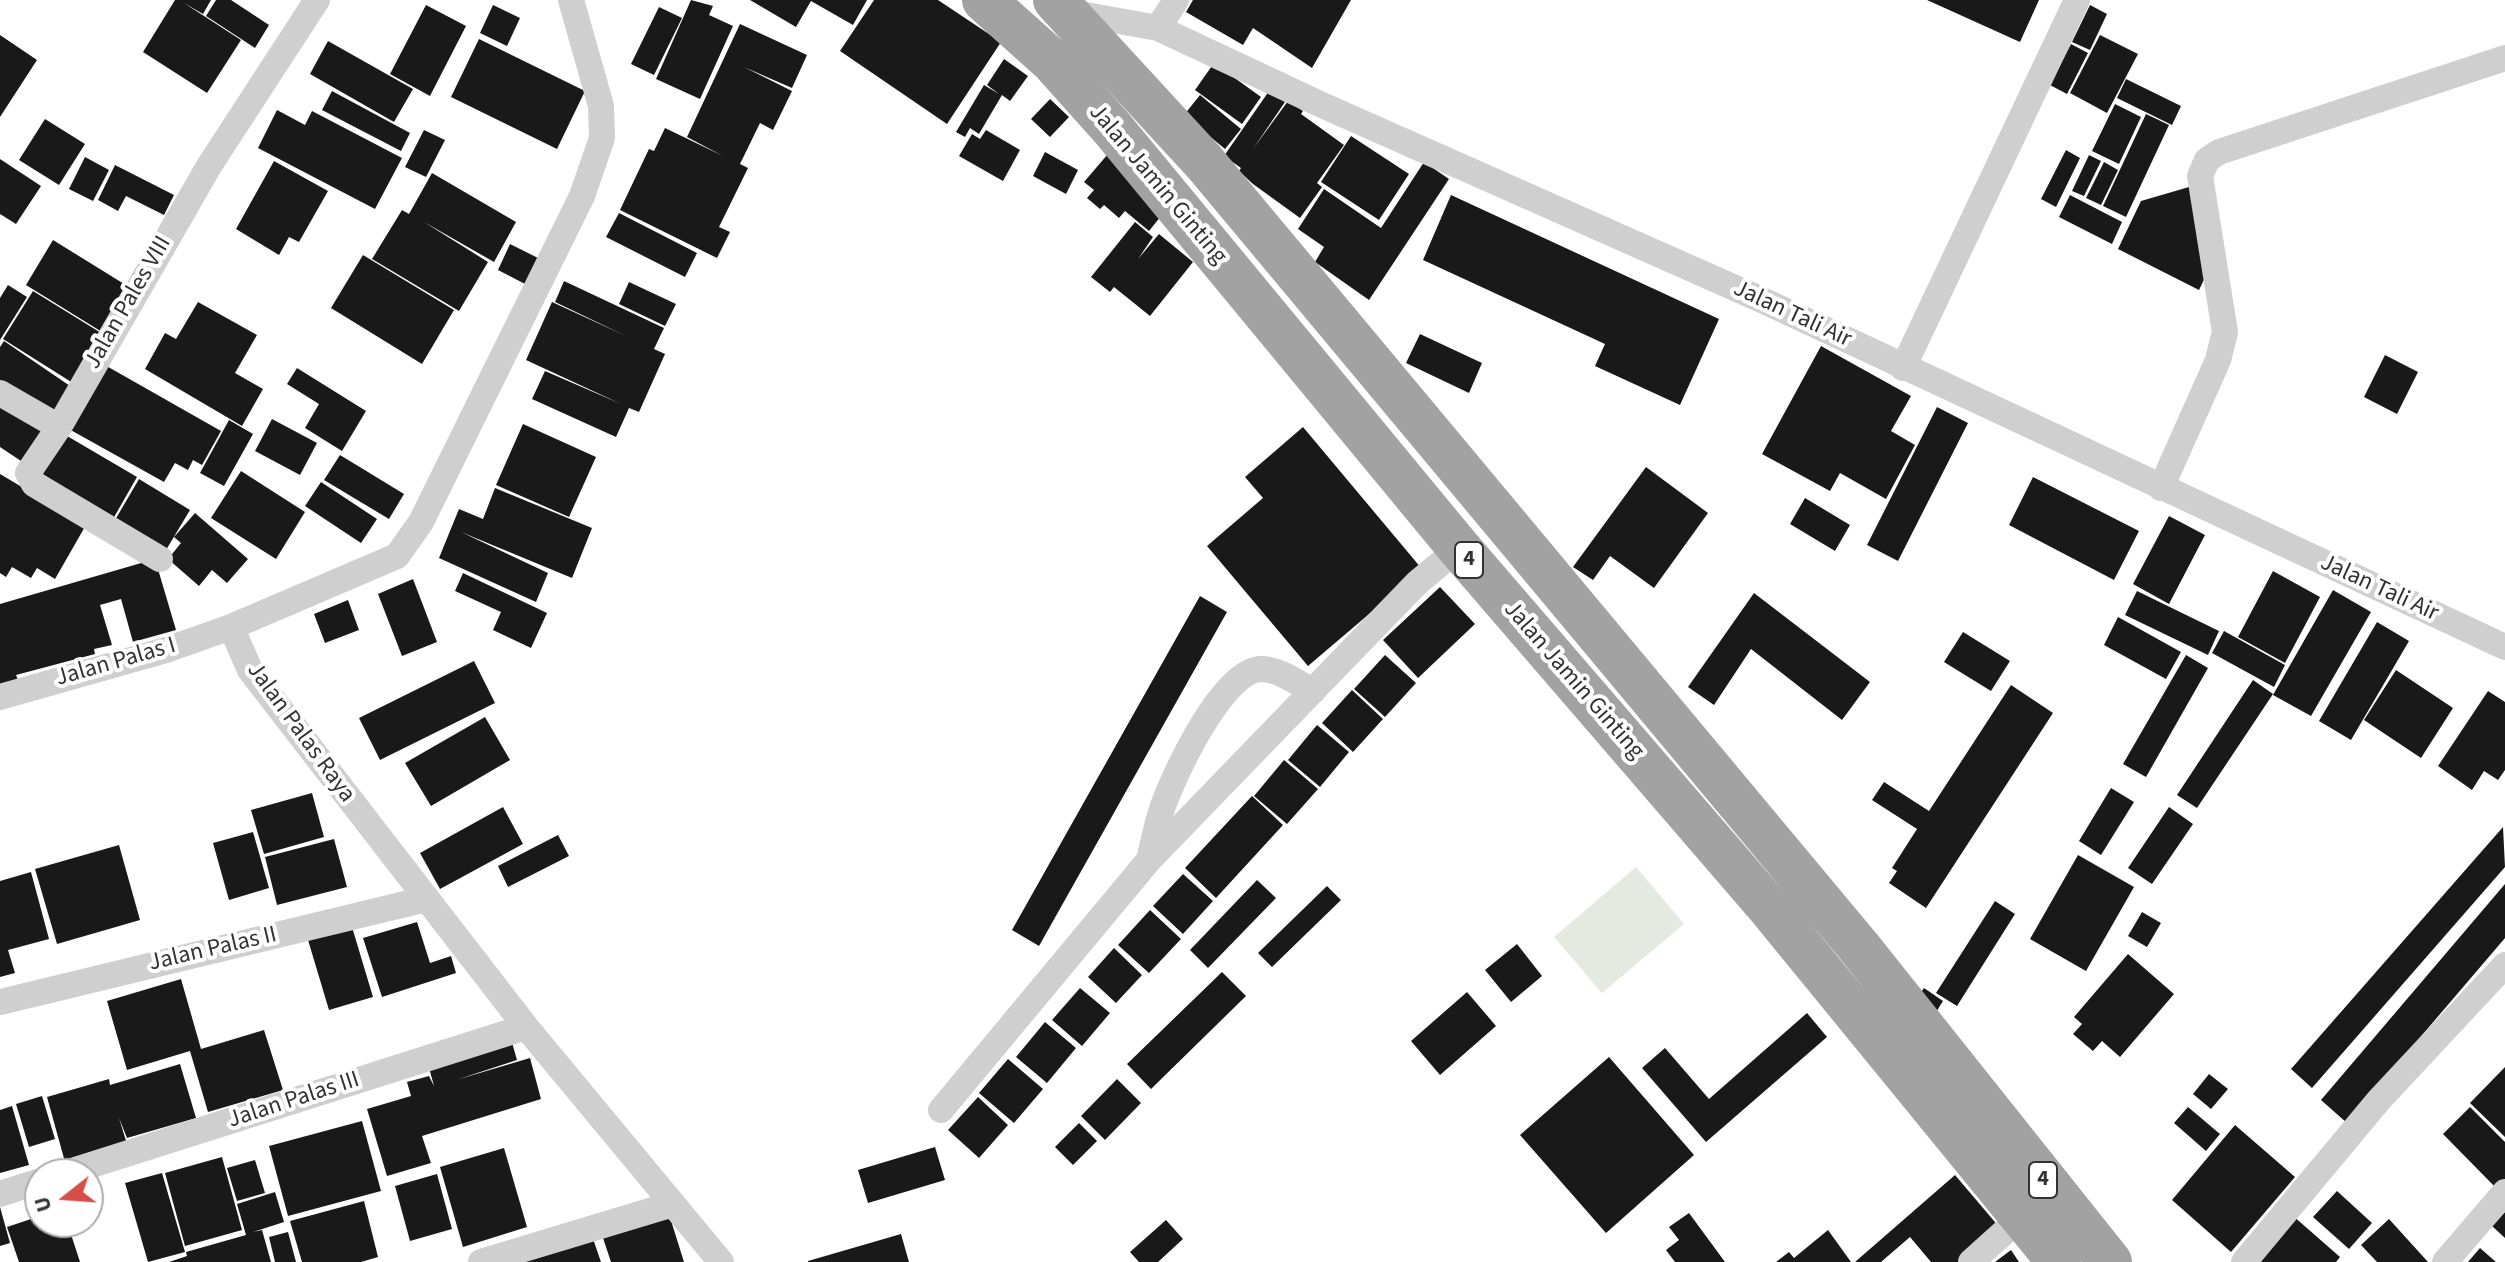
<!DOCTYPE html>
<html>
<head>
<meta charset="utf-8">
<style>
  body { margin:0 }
  #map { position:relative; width:2505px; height:1262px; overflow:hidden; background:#fff; font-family:"Source Sans 3",sans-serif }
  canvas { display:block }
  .north { position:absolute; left:24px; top:1158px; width:80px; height:80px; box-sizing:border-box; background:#fff; border:2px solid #adadad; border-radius:50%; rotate:253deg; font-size:22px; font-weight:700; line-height:32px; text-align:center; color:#323232 }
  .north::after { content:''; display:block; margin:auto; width:28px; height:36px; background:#d64e48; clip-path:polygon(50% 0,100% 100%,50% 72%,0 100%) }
</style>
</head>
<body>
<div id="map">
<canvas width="2505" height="1262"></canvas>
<div class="north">U</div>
</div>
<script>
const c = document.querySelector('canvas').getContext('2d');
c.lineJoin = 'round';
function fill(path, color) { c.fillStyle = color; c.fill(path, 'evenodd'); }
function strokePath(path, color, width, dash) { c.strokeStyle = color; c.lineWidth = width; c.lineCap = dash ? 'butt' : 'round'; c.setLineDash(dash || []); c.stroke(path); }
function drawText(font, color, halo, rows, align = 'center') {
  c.font = font + ' "Source Sans 3",sans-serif'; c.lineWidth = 8; c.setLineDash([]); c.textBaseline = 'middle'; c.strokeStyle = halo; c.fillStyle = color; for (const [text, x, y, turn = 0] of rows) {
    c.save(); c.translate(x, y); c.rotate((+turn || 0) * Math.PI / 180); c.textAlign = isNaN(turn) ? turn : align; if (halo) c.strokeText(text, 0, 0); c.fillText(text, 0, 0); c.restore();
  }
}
fill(new Path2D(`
  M1636,867L1684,924L1602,993L1554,937Z`), '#e4eadf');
fill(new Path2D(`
  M175,0H211L203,14L184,3L241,40L207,93L143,52Z
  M216,0H231L269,25L255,48L206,16Z
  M691,0L713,6L709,15L733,26L700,99L656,79Z
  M750,0H867L853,25L811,1L796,27Z
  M874,0H938L1001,42L947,124L840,51Z
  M1193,0H1351L1312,68L1253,28L1243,45L1186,12Z
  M1927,0H2039L2020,42Z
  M426,5L466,26L430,96L390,74Z
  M493,5L520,18L507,46L480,33Z
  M2090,5L2107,14L2090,50L2072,42Z
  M659,7L682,18L654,75L631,64Z
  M740,24L807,55L792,88L744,67L792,91L773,130L760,123L740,164L748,168L719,227L730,232L717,258L620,210L649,149L654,151L665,128L723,156L687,137Z
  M0,35L37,60L0,117Z
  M2100,35L2138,54L2107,113L2070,93Z
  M479,39L585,91L557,149L451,97Z
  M328,41L413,89L394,122L310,74Z
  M2071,44L2088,53L2067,94L2050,85Z
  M1004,59L1028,76L1010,101L1002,95L979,134L970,128L965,137L956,132L984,85L999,94L987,85Z
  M1214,63L1261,97L1242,124L1195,90Z
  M2126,79L2181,106L2172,125L2117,98Z
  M332,91L410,133L401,151L322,110Z
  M1269,91L1285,102L1253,149L1288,101L1303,111L1301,114L1344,145L1317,183L1322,187L1300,218L1253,184L1239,171L1241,168L1224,156Z
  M1200,95L1241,129L1225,149L1184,115Z
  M1050,99L1069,117L1050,137L1031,119Z
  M2115,104L2141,117L2119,164L2092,151Z
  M277,110L305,125L312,111L402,158L375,209L258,148Z
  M2146,114L2169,125L2126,217L2103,206Z
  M45,119L85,144L59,185L19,160Z
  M424,130L445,140L426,177L405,167Z
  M986,130L1020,150L1003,181L959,156L972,134L980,139Z
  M1351,136L1409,174L1379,220L1321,182Z
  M2066,150L2080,158L2056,207L2041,199Z
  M1045,152L1078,170L1066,194L1033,176Z
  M1108,154L1161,216L1149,231L1125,211L1119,218L1104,205L1100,209L1087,198L1094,190L1084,182Z
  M2089,155L2101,161L2084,196L2072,191Z
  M85,157L109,170L93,201L69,189Z
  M0,159L41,186L16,224L0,214Z
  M274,161L328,191L299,242L289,237L279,255L236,229Z
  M1424,162L1449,179L1369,300L1315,262L1324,247L1298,229L1324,189L1381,228Z
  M2104,162L2118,170L2101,205L2086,198Z
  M115,165L174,195L164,215L126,196L118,211L98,200Z
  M432,173L516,222L494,262L424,222L488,262L459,311L372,259L402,210L409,214Z
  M2189,187L2210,267L2199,290L2118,249L2141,201Z
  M1451,195L1719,319L1680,405L1595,366L1605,344L1423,260Z
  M2070,195L2122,222L2112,244L2059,217Z
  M619,213L697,253L685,277L606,237Z
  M1135,222L1153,237L1138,259L1159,234L1193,262L1150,316L1114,287L1110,292L1091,277Z
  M53,240L129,287L102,332L26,285Z
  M510,244L540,259L527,285L498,270Z
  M363,255L454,310L422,364L331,308Z
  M564,281L664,328L654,349L665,354L639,412L629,408L616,437L532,399L545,371L621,404L526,360L552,302L626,336L555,302Z
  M629,282L676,304L665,326L619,304Z
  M8,285L27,297L0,340V298Z
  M33,291L106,336L76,385L3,339Z
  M198,302L257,335L235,373L263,389L242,426L145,369L165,333L176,339Z
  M1420,334L1482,363L1469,393L1406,363Z
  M4,341L73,388L52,420L0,384V347Z
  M1821,346L1911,396L1891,431L1915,445L1886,499L1840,473L1830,491L1762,454Z
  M2385,355L2418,372L2397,414L2364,397Z
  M103,364L221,431L202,465L193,460L188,470L175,463L164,482L67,428Z
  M297,368L366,411L342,451L305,428L319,404L287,384Z
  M0,396L51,431L27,465L0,447Z
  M1937,407L1968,423L1898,561L1867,545Z
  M272,419L317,443L300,475L255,451Z
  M229,420L253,434L224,486L200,473Z
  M523,424L596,457L569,517L496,485Z
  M1303,427L1422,569L1308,666L1207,546L1263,498L1245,477Z
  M62,433L137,477L113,519L38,474Z
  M340,455L404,494L389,519L324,480Z
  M1646,467L1708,513L1654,588L1610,556L1593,580L1573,567Z
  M241,471L305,512L276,559L211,518Z
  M0,474L86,525L55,579L37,568L31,578L12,567L6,577L0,573Z
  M2033,477L2139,531L2114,580L2009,525Z
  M139,479L190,510L166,550L115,520Z
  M321,482L377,519L361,543L305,506Z
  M495,488L592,528L572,578L461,532L548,573L536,602L439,558L459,509L483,519Z
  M1805,498L1850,525L1835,551L1790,524Z
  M195,513L248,559L227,583L212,570L199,586L168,559L181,543L174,537Z
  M2169,516L2205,535L2169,604L2133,584Z
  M155,559L176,630L133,642L121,599L100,605L112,645L94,649L95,654L16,675L18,680L0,685V604Z
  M2273,571L2320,597L2285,663L2238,637Z
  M463,573L547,613L531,648L493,630L501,612L455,591Z
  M413,579L437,642L402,656L378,594Z
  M1440,587L1475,624L1418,678L1383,640Z
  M2333,590L2371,612L2311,716L2273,695Z
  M2137,591L2219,631L2208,655L2125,615Z
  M1754,593L1870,682L1842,720L1751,649L1714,705L1688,687Z
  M1200,596L1227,612L1039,946L1012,930Z
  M348,600L359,630L325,643L314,614Z
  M2118,617L2181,652L2166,679L2104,645Z
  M2377,622L2409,641L2351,740L2319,721Z
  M2224,631L2285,665L2274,687L2212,653Z
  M1963,632L2010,661L1991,691L1944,662Z
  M1385,655L1416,683L1385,717L1354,689Z
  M2186,655L2208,668L2146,777L2123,764Z
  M474,661L495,703L380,760L359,718Z
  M2396,670L2453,708L2421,758L2364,720Z
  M2253,680L2273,694L2197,808L2177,795Z
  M2011,685L2053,713L1926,908L1889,883L1897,871L1892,868L1917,829L1872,800L1884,782L1929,811Z
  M1352,690L1383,719L1353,752L1322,723Z
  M2488,691L2505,702V770L2498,780L2484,771L2472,790L2438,766Z
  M485,717L510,760L431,806L405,763Z
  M1317,725L1349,752L1320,787L1288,760Z
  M1284,760L1318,789L1287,824L1254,796Z
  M2111,788L2134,802L2101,855L2079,841Z
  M312,793L324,837L264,854L251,810Z
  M1252,796L1283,825L1216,898L1185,868Z
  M503,807L523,844L440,889L420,853Z
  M2169,807L2193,824L2152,884L2128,868Z
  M2503,827L2505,867L2312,1088L2291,1069Z
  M253,832L269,888L229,900L213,843Z
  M558,835L569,856L508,887L498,866Z
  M334,839L347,887L277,905L265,857Z
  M119,845L140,920L57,944L35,869Z
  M2078,855L2134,887L2086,971L2030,939Z
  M31,872L49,939L8,950L15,973L0,977V881Z
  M1183,874L1213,901L1183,934L1153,906Z
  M1257,880L1276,898L1208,968L1190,950Z
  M2505,884V938L2347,1123L2321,1100Z
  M1327,886L1341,900L1272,967L1258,953Z
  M1995,901L2015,914L1957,1006L1936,993Z
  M1150,910L1181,939L1149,973L1118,945Z
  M2142,912L2161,923L2147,947L2128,936Z
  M417,922L430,963L451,956L456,973L382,997L363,938Z
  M352,927L373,997L329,1010L308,940Z
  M1517,944L1542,976L1511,1002L1485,970Z
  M1114,948L1142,975L1116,1003L1088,977Z
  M2128,954L2174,994L2120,1057L2102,1041L2093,1051L2073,1034L2082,1024L2074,1017Z
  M1222,972L1246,996L1151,1089L1127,1064Z
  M181,979L201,1049L264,1030L283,1090L208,1112L190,1051L127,1070L107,1001Z
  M1080,988L1110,1013L1082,1046L1052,1020Z
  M1924,988L1943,1001L1933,1017L1913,1004Z
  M1467,992L1496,1026L1440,1075L1411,1041Z
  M1807,1013L1827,1037L1706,1142L1642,1068L1665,1048L1709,1099Z
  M1045,1022L1076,1048L1047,1083L1016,1057Z
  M511,1039L517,1060L456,1080L530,1058L541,1099L422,1136L431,1163L387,1176L367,1109L411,1096L407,1082L429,1076L434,1086L428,1064Z
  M1609,1057L1694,1155L1606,1233L1520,1135Z
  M1008,1059L1043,1089L1014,1123L979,1093Z
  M180,1064L196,1118L127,1138L119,1118L127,1144L65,1162L47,1097L109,1079L110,1085Z
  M2505,1067V1137L2470,1103Z
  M2209,1074L2228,1089L2211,1109L2193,1094Z
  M1117,1079L1141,1103L1105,1140L1081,1116Z
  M42,1096L55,1139L29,1147L16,1104Z
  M978,1097L1008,1125L979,1158L948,1130Z
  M12,1106L29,1165L0,1173V1110Z
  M2188,1107L2220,1134L2206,1151L2174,1123Z
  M2470,1107L2505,1142V1181L2497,1189L2443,1134Z
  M362,1121L381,1191L288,1216L269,1146Z
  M1079,1123L1097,1141L1073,1165L1055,1147Z
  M2235,1125L2295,1177L2231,1252L2172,1200Z
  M935,1147L945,1180L868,1203L858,1170Z
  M504,1148L527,1227L463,1247L440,1167Z
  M222,1157L242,1230L185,1246L165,1173Z
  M255,1160L265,1193L237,1201L227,1168Z
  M162,1173L185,1252L148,1262L125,1183Z
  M437,1174L452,1229L410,1241L395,1186Z
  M1955,1175L2000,1228L1960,1262H1931L1910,1237L1881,1262H1855Z
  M2337,1191L2372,1223L2349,1249L2313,1217Z
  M275,1192L284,1222L253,1232L262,1230L271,1262H169L187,1256L186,1252L246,1235L237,1204Z
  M364,1201L378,1257L361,1262H302L290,1221Z
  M0,1207L10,1243L0,1246Z
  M668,1211L684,1262H611L601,1232Z
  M2505,1212V1238L2492,1226Z
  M1689,1213L1725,1262H1675L1666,1250L1679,1240L1669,1227Z
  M2292,1215L2340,1257L2336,1262H2257Z
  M40,1216V1222H67L80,1262H19L7,1227Z
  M2389,1219L2428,1262H2377L2361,1245Z
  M1166,1220L1183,1239L1158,1262H1139L1130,1252Z
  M1828,1230L1851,1262H1776L1789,1252L1794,1258Z
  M288,1232L296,1262H275L269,1237Z
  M591,1233L601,1262H514Z
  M901,1234L909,1262H808V1261Z
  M2480,1248L2496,1262H2468Z
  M2011,1250L2019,1262H1995Z`), '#191919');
strokePath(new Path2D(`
  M571,0L601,106L602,138L582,196L421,522L397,556L231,627L250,670L526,1027L721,1262
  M1069,12L1158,28L1322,105L1762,300L2505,647
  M1158,28L1176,0
  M1903,368L2077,0
  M0,393L59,427
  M2161,488L2218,360L2225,332L2200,176L2207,160L2219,152L2505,58
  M160,559L34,484L28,473L59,427L209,166L317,0
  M0,697L166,650L231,627
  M1149,860C1153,844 1156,827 1161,812C1172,778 1222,670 1261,669C1279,669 1297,683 1313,691
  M0,1002L426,899
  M941,1110L1149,860L1417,583L1459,548
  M63,1174L526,1027
  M0,1194L40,1181
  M481,1262L673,1204
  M1971,1262L2021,1217
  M2244,1262L2379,1100L2505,965
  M2445,1262L2505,1192`), '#cfcfcf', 26);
strokePath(new Path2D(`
  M984,0L1052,61L1112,128L1459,548L1772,911L2059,1262
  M1055,0L1204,162L1859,947L2110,1262`), '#a2a2a2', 44);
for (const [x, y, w] of [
  [1469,560,28],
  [2043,1180,28]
]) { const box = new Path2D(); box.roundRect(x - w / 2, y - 18, w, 36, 6); c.fillStyle = '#fff'; c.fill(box); strokePath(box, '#323232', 2); }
drawText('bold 22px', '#323232', null, [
  ["4",1469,560],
  ["4",2043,1180]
]);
drawText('24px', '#323232', '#fff', [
  ["Jalan Jamin Ginting",1157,185,50],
  ["Jalan Pales VIII",129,303,-60],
  ["Jalan Tali Air",1792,315,25],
  ["Jalan Tali Air",2379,589,25],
  ["Jalan Palas I",116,663,-16],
  ["Jalan Jamin Ginting",1573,681,49],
  ["Jalan Palas Raya",300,733,54],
  ["Jalan Palas II",213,950,-13],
  ["Jalan Palas III",294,1101,-18]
]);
</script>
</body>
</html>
